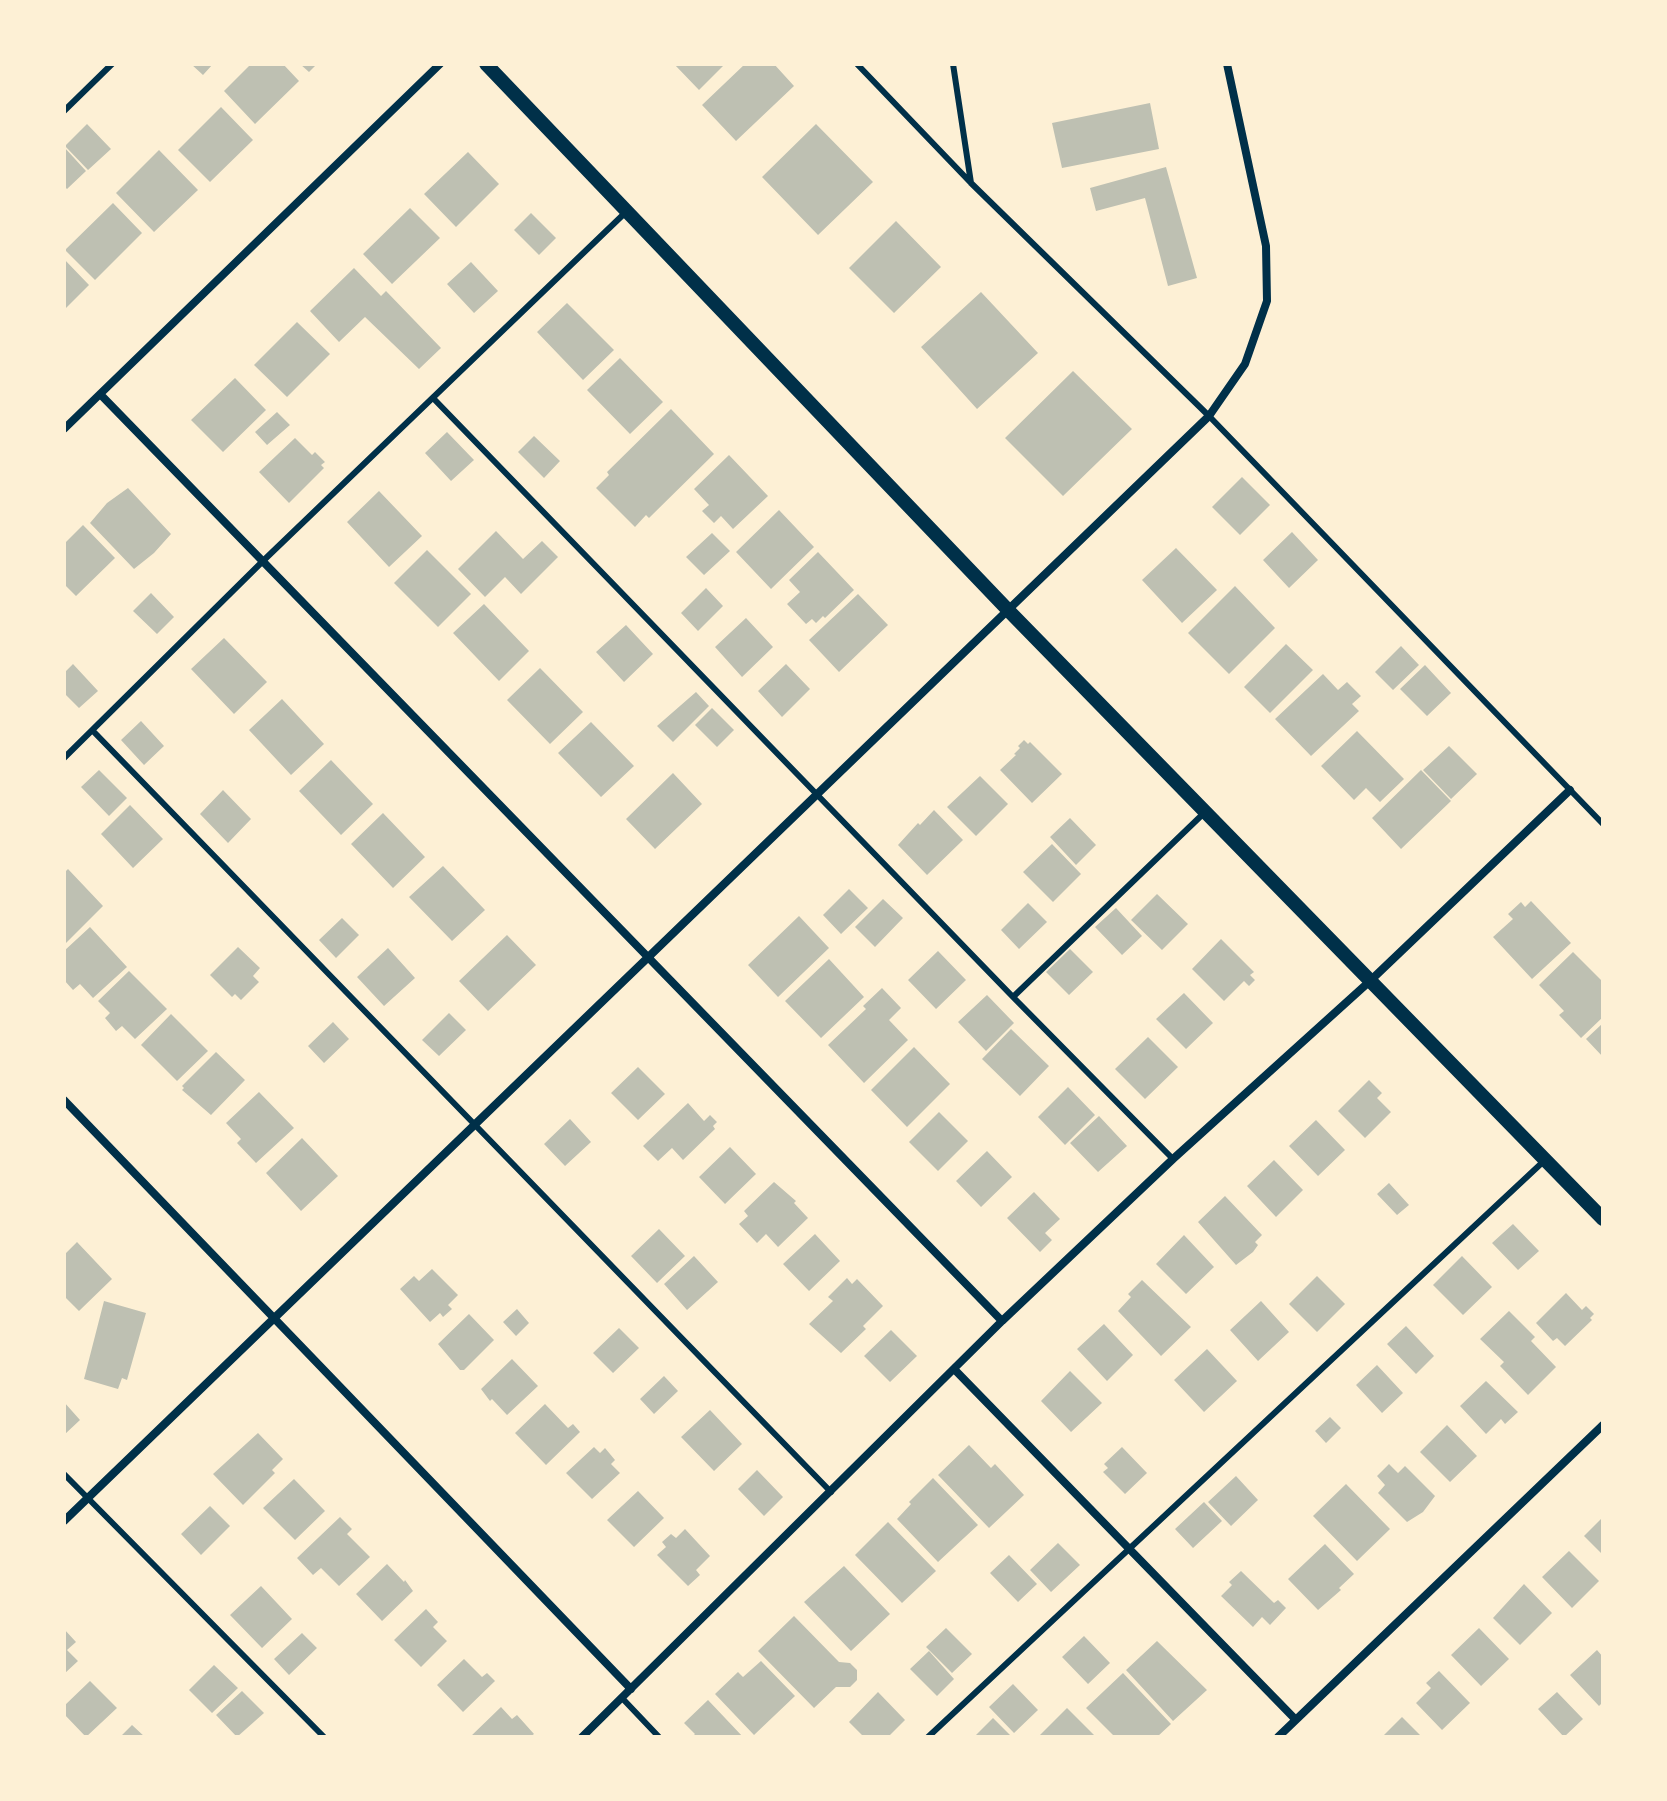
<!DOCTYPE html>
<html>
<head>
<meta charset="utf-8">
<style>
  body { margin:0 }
  #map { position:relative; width:1667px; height:1801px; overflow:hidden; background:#fdf0d5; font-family:Quicksand,sans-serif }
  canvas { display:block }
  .frame { position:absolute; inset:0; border:66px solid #fdf0d5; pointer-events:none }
</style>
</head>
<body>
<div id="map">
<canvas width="1667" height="1801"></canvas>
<div class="frame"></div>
</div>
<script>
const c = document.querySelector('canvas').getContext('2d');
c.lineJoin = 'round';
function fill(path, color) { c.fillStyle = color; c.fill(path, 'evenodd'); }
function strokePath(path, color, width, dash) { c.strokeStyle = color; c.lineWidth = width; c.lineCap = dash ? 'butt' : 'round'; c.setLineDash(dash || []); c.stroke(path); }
fill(new Path2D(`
  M191,64H213L203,75Z
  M251,64H283L299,81L255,124L224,91Z
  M300,64H317L309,72Z
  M674,64H725L699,90Z
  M745,64H774L794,86L736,141L702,105Z
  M1150,103L1159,149L1062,168L1052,123Z
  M221,107L253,140L210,182L178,150Z
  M87,124L111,149L88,170L65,146Z
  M816,124L873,182L818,235L762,177Z
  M64,147L86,171L67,189L64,186Z
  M159,150L198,190L154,232L116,193Z
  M468,152L499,184L456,227L424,194Z
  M1166,167L1197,278L1168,286L1145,198L1096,211L1090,188Z
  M113,203L142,233L95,280L65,250Z
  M410,208L440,238L392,284L363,254Z
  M531,213L556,238L539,255L514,230Z
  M896,221L941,267L894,313L849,268Z
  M64,259L89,285L64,310Z
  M471,262L498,291L474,313L447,284Z
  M354,268L381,296L386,291L441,348L419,369L365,317L339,342L310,311Z
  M981,292L1038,353L977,409L921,347Z
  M567,303L614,350L583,380L537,332Z
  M297,322L330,354L287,397L254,365Z
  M620,358L663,402L630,434L587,390Z
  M1073,371L1132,429L1063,496L1005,438Z
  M235,378L266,410L223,452L191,420Z
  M671,409L714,454L649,518L646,515L635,527L596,488L609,475L607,472Z
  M277,412L290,425L267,445L255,432Z
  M447,432L474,460L451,481L425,453Z
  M534,436L560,461L544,478L518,452Z
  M295,438L312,455L315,452L325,462L321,465L324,468L289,503L259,472Z
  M729,455L768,496L733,529L721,516L714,523L702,511L709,505L694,489Z
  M1242,477L1270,505L1240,535L1212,507Z
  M128,488L171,534L154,553L134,569L90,523L107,503Z
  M379,491L422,536L389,567L347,522Z
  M779,510L814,547L771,589L736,552Z
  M83,525L115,558L76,596L64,584V544Z
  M496,531L523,559L542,541L558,557L521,594L505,577L485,597L458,569Z
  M1292,532L1318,560L1289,588L1263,560Z
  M712,533L730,551L704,575L686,557Z
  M1176,548L1217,590L1182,623L1142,580Z
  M427,550L471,594L438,627L394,583Z
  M818,552L854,590L825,618L823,616L816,623L812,619L806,624L787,604L800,592L789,580Z
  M1235,586L1275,628L1229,674L1188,633Z
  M706,588L723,606L698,631L681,613Z
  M151,593L174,617L157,634L133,611Z
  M858,594L888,625L839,672L809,640Z
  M484,604L529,651L499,681L453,633Z
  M746,618L773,647L742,677L715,647Z
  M626,625L653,654L624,682L596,652Z
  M224,638L267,682L234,714L191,669Z
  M1286,644L1313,670L1270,713L1244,687Z
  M1401,646L1419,665L1393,690L1375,672Z
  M73,664L98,691L79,708L64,693V673Z
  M786,664L810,689L782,717L758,691Z
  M1425,665L1451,693L1427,716L1400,689Z
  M540,668L583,712L550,744L507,700Z
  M1323,674L1338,690L1347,682L1361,696L1352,704L1359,711L1311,756L1275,719Z
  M696,692L709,706L673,742L657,726Z
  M282,699L324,744L291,775L249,730Z
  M712,708L734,730L717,747L695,725Z
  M141,721L164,746L144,765L121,740Z
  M591,722L634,766L601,797L558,753Z
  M1357,731L1404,779L1380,802L1366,788L1354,800L1321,766Z
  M1024,740L1028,744L1030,742L1062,774L1032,803L1000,770L1016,755L1014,754L1020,748L1018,746Z
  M1449,746L1477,774L1451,799L1423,770Z
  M331,760L373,804L341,835L299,791Z
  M99,770L127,798L109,816L81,787Z
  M1421,770L1451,801L1401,849L1372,818Z
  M673,773L702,804L655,849L626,819Z
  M980,776L1008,804L976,836L947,807Z
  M223,790L251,819L228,843L200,814Z
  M130,805L163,839L133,868L101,834Z
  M934,810L963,840L927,875L898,845L918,823L920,825Z
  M383,813L425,857L393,888L351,844Z
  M1070,818L1096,845L1076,865L1050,837Z
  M1052,844L1081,874L1053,902L1023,872Z
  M443,866L485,910L452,941L409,897Z
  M68,869L103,906L64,945V873Z
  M849,889L868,908L841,934L823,915Z
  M1157,894L1188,924L1162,950L1131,920Z
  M883,899L903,918L875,947L855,927Z
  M1531,901L1571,943L1532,979L1493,937L1513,919L1508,914L1521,902L1525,907Z
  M1028,903L1047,922L1019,949L1001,930Z
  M1116,908L1142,936L1122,955L1095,927Z
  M799,916L829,948L778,997L748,965Z
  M342,918L359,935L336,958L319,940Z
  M90,927L127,967L93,998L80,984L73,990L64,980V951Z
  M507,935L536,965L488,1011L459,981Z
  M1221,939L1254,972L1250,975L1255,980L1249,986L1244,981L1224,1001L1192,969Z
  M238,947L260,968L253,976L259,982L241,1000L235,994L232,997L210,975Z
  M388,948L415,978L384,1006L357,977Z
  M1070,949L1093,972L1069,995L1046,972Z
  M938,951L966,980L936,1009L908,980Z
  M1573,952L1603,982V1017L1581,1038L1559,1015L1564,1011L1539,985Z
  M829,959L864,997L821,1038L785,1001Z
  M129,971L167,1009L135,1039L122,1026L116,1031L105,1018L110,1013L98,1001Z
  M882,988L901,1008L889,1020L908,1040L864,1083L828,1045L866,1009L863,1006Z
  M1184,993L1213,1023L1186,1049L1156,1019Z
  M987,995L1014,1023L986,1051L958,1022Z
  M449,1013L466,1030L439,1056L422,1040Z
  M171,1014L208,1051L177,1081L141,1045Z
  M333,1022L349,1039L324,1063L308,1046Z
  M1603,1023V1057L1586,1039Z
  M1011,1029L1049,1066L1020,1096L982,1059Z
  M1148,1037L1178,1067L1145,1099L1115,1069Z
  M914,1047L950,1084L907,1127L871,1090Z
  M216,1052L245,1080L211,1115L182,1090L184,1088L182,1086Z
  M638,1067L665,1094L638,1120L611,1093Z
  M1369,1080L1382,1093L1377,1098L1391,1112L1365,1138L1338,1111Z
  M1068,1087L1095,1115L1065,1145L1038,1117Z
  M259,1092L294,1128L256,1163L237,1143L241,1139L226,1123Z
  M688,1103L704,1121L710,1115L717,1122L713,1126L715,1129L683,1160L672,1148L658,1161L643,1146Z
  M939,1112L968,1141L938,1171L909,1142Z
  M1099,1116L1127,1146L1098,1172L1070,1143Z
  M570,1119L591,1142L565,1166L544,1144Z
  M1316,1120L1345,1150L1318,1176L1289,1146Z
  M302,1138L338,1176L301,1211L266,1173Z
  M730,1147L756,1174L725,1204L699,1177Z
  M987,1151L1012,1177L981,1207L956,1181Z
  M1274,1160L1303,1190L1276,1217L1247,1186Z
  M774,1182L796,1201L794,1203L808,1218L778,1247L766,1234L757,1243L739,1224L748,1216L744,1211Z
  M1389,1183L1409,1205L1397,1215L1377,1194Z
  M1034,1192L1060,1219L1045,1233L1052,1240L1040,1252L1007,1218Z
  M1225,1196L1262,1235L1255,1242L1258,1245L1253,1252L1236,1265L1198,1222Z
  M1513,1224L1539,1251L1518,1270L1492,1243Z
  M659,1229L685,1256L657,1283L631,1256Z
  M815,1234L840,1261L809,1291L783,1264Z
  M1184,1235L1214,1267L1186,1294L1156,1264Z
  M77,1242L112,1279L79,1311L64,1296V1255Z
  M694,1256L718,1282L687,1310L664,1284Z
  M1462,1256L1492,1287L1463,1315L1433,1285Z
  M432,1269L458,1295L448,1305L452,1309L443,1317L440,1313L430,1322L400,1289L414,1276L419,1281Z
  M1317,1276L1345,1304L1317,1332L1289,1304Z
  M847,1278L852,1284L857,1279L883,1306L863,1326L866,1329L841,1353L809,1324L833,1301L828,1297Z
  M1142,1280L1191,1327L1161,1356L1118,1311L1131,1297L1128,1294Z
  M1566,1293L1582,1310L1586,1306L1594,1314L1590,1318L1592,1320L1565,1346L1557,1338L1553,1341L1536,1323Z
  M104,1301L146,1313L127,1380L122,1378L118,1389L84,1379Z
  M1261,1301L1289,1332L1258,1361L1230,1330Z
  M517,1309L529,1323L516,1336L503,1322Z
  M1509,1311L1535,1337L1531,1341L1556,1367L1528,1395L1500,1366L1504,1362L1480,1339Z
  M469,1314L494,1340L464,1370H460L438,1344Z
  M1104,1324L1133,1355L1107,1381L1077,1349Z
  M1406,1326L1434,1356L1416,1374L1387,1344Z
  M619,1328L639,1348L613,1373L593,1353Z
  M891,1330L917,1356L890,1382L864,1356Z
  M1207,1349L1237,1381L1204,1412L1174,1380Z
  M512,1359L538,1386L507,1415L492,1399L490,1401L481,1389Z
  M1377,1365L1403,1393L1382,1413L1356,1385Z
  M1070,1371L1102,1403L1071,1432L1041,1401Z
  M664,1376L678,1391L654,1414L640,1399Z
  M1486,1381L1518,1412L1505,1424L1501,1419L1486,1434L1460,1406Z
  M64,1402L80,1420L64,1435Z
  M545,1404L568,1428L573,1424L580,1432L546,1465L515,1433Z
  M710,1410L742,1444L714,1471L681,1437Z
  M1330,1417L1341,1428L1326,1443L1315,1431Z
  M1447,1425L1477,1456L1450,1482L1420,1452Z
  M258,1433L283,1459L272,1470L275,1473L243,1505L213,1474Z
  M969,1445L991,1468L995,1464L1024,1495L989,1528L938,1475Z
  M594,1447L600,1453L605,1448L615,1460L611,1464L620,1473L592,1499L566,1473Z
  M1122,1447L1147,1473L1125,1494L1103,1472L1108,1468L1104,1464Z
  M1389,1464L1398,1473L1405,1466L1435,1496L1423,1512L1407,1522L1378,1493L1385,1485L1377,1476Z
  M757,1470L783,1497L764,1516L738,1489Z
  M1236,1476L1258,1500L1231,1526L1208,1502Z
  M933,1478L978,1525L938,1562L897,1519L911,1504L909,1502Z
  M294,1479L325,1511L295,1540L263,1508Z
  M1346,1484L1390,1529L1357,1561L1313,1516Z
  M638,1491L664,1518L634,1547L607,1520Z
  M1204,1502L1222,1521L1193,1548L1175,1529Z
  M210,1506L230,1526L201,1555L181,1534Z
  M340,1517L352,1529L347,1534L370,1557L339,1586L321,1568L313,1575L297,1558Z
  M1603,1517V1555L1584,1536Z
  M888,1522L936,1571L902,1603L855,1555Z
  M685,1529L710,1556L696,1570L700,1575L688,1586L657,1555L666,1547L662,1542L671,1534L676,1538Z
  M1058,1543L1080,1565L1051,1592L1030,1570Z
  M1325,1544L1354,1574L1339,1588L1341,1590L1318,1610L1288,1579Z
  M1569,1551L1599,1581L1572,1608L1542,1577Z
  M1009,1555L1037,1584L1018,1602L990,1573Z
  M387,1564L404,1582L405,1580L413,1591L382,1621L356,1594Z
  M844,1566L890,1614L851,1651L804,1602Z
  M1241,1571L1274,1603L1278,1600L1286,1608L1270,1625L1262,1617L1253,1627L1221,1596L1232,1585L1229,1582Z
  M1524,1584L1552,1613L1520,1645L1493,1618Z
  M261,1586L292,1619L262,1648L230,1615Z
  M426,1609L438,1622L433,1627L447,1641L421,1667L394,1640Z
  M794,1616L839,1662L850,1663L857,1670V1680L850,1687H836L814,1708L758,1651Z
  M946,1628L972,1654L952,1673L926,1647Z
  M1479,1628L1509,1659L1481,1686L1451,1655Z
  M64,1629L76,1642L67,1650L78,1661L64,1674Z
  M302,1633L317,1648L289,1675L274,1659Z
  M1084,1636L1110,1663L1088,1684L1062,1657Z
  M1157,1641L1207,1690L1173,1721L1126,1670Z
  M1597,1650L1603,1657V1702L1599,1706L1570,1675Z
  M929,1651L954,1679L937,1696L910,1669Z
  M464,1659L482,1677L487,1673L495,1681L463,1712L437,1685Z
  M761,1661L795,1696L754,1735L715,1694L738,1672L743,1677Z
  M214,1665L238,1688L212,1713L189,1690Z
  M1439,1671L1470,1703L1442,1730L1416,1703L1431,1688L1426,1683Z
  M1123,1673L1171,1724L1157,1737H1111L1113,1735L1086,1708Z
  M90,1681L117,1708L86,1737L64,1714V1706Z
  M1013,1684L1038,1710L1014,1733L989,1707Z
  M242,1691L264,1713L237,1737L216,1715Z
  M878,1692L905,1720L888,1737H864L849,1722Z
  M1557,1692L1583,1719L1564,1737L1538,1709Z
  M708,1700L743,1737H692L695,1734L684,1723Z
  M501,1707L512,1719L517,1715L534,1734L530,1737H470Z
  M1067,1708L1096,1737H1038Z
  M1402,1717L1422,1737H1382Z
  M993,1718L1012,1737H974Z
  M132,1725L145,1737H120Z`), '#bec0b2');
strokePath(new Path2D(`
  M857,64L971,183L1209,416L1603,824
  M953,64L971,183
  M64,111L112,64
  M433,398L1013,997L1173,1159
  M93,731L831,1492
  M64,758L264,560L627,211
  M1013,997L1203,814
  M64,1474L324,1737
  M622,1698L659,1737
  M928,1737L1545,1160`), '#003049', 6);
strokePath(new Path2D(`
  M100,394L1002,1321
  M64,429L440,64
  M64,1100L631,1689
  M955,1370L1295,1719
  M64,1521L1209,416L1245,364L1267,301L1266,246L1227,64
  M582,1737L1002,1321L1173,1159L1370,981L1570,790
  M1278,1737L1603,1425`), '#003049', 8);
strokePath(new Path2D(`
  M486,64L1007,609L1603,1219`), '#003049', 14);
</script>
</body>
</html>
